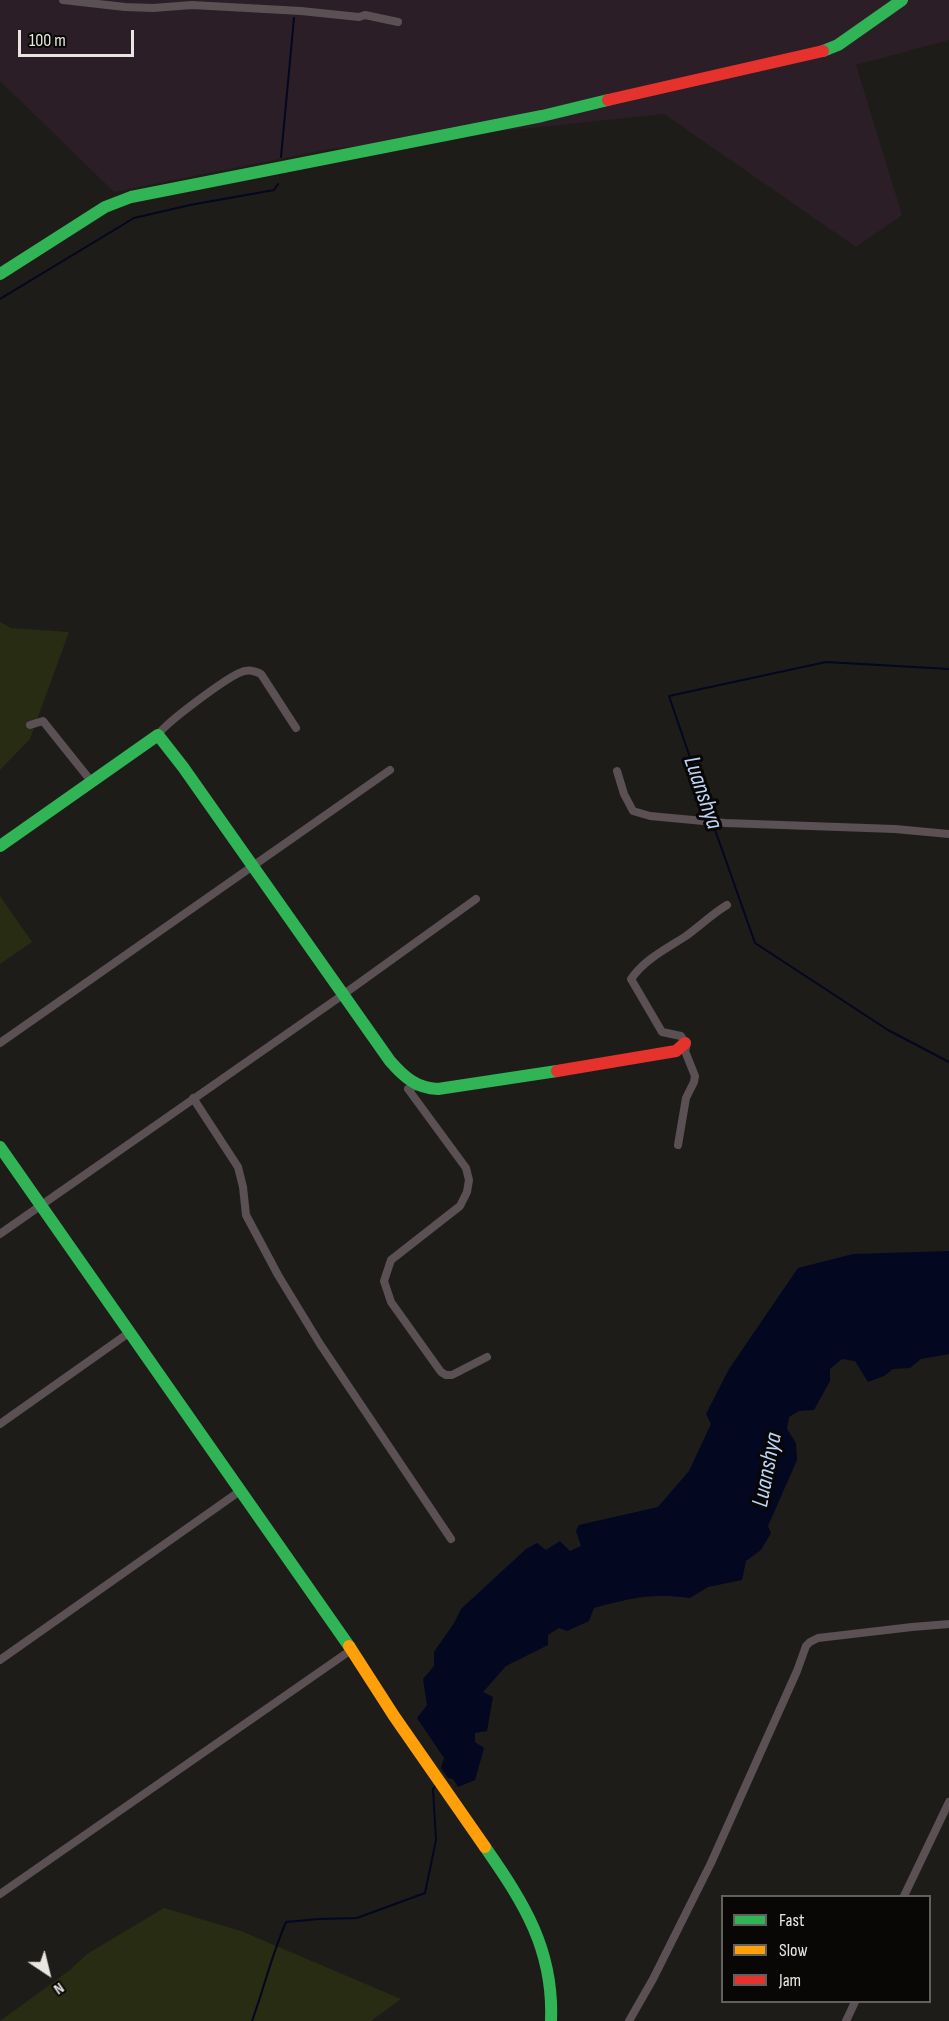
<!DOCTYPE html>
<html>
<head>
<meta charset="utf-8">
<style>
  body { margin:0 }
  #map { position:relative; width:949px; height:2021px; overflow:hidden; background:#1e1c19; font-family:"Sofia Sans Condensed",sans-serif }
  canvas { display:block }
  .legend { position:absolute; left:721px; top:1895px; width:210px; height:108px; box-sizing:border-box; background:#080705; border:2px solid #62605d; margin:0; padding:8px 10px; list-style:none; font-size:18px; color:#e9e6e2 }
  .legend li { display:flex; align-items:center; gap:12px; height:30px }
  .legend b { width:30px; border:2px solid #62605d }
  .north { position:absolute; left:18px; top:1943px; width:60px; height:60px; -webkit-text-stroke:4px #080705; paint-order:stroke; rotate:145deg; font-size:16px; font-weight:700; line-height:24px; text-align:center; color:#e9e6e2 }
  .north::after { content:''; display:block; margin:auto; width:21px; height:27px; background:#e9e6e2; clip-path:polygon(50% 0,100% 100%,50% 72%,0 100%) }
  .scale { position:absolute; left:18px; top:30px; width:116px; height:27px; box-sizing:border-box; border:3px solid #e9e6e2; border-top:0; padding-left:8px; font-size:18px; line-height:21px; white-space:nowrap; color:#e9e6e2; -webkit-text-stroke:4px #080705; paint-order:stroke }
</style>
</head>
<body>
<div id="map">
<canvas width="949" height="2021"></canvas>
<ul class="legend">
<li><b style="height:8px;background:#30b455"></b>Fast</li>
<li><b style="height:8px;background:#ff9f0a"></b>Slow</li>
<li><b style="height:8px;background:#e5322d"></b>Jam</li>
</ul>
<div class="north">N</div>
<div class="scale">100 m</div>
</div>
<script>
const c = document.querySelector('canvas').getContext('2d');
c.lineJoin = 'round';
function fill(path, color) { c.fillStyle = color; c.fill(path, 'evenodd'); }
function strokePath(path, color, width, dash) { c.strokeStyle = color; c.lineWidth = width; c.lineCap = dash ? 'butt' : 'round'; c.setLineDash(dash || []); c.stroke(path); }
function drawText(font, color, halo, rows, align = 'center') {
  c.font = font + ' "Sofia Sans Condensed",sans-serif'; c.lineWidth = 6; c.setLineDash([]); c.textBaseline = 'middle'; c.strokeStyle = halo; c.fillStyle = color; for (const [text, x, y, turn = 0] of rows) {
    c.save(); c.translate(x, y); c.rotate((+turn || 0) * Math.PI / 180); c.textAlign = isNaN(turn) ? turn : align; if (halo) c.strokeText(text, 0, 0); c.fillText(text, 0, 0); c.restore();
  }
}
fill(new Path2D(`
  M0,0H949V40L856,65L902,215L856,247L664,114L329,149L114,192L0,81Z`), '#2b1e27');
fill(new Path2D(`
  M0,622L11,628L69,632L30,739L0,770Z
  M0,896L32,942L0,964Z
  M164,1908L241,1931L401,1999L371,2021H0L70,1970L87,1954Z`), '#282c12');
fill(new Path2D(`
  M949,1251V1354L921,1359L910,1368L893,1369L884,1376L868,1382L855,1361L842,1359L830,1369V1381L814,1410L799,1411L789,1417L787,1429L796,1443L797,1460L768,1526L771,1533L761,1550L746,1561L742,1580L708,1587L690,1598C651,1593 631,1598 594,1608L589,1621L567,1631L559,1628L548,1635V1645L506,1666L483,1692L493,1697L487,1731L475,1733V1742L484,1748L475,1780L458,1787L453,1779L448,1778L441,1768L444,1758L417,1718L427,1705L423,1679L434,1666V1652L454,1623L461,1609L526,1549L537,1543L546,1550L560,1541L570,1551L581,1546L576,1531L579,1525L658,1507L689,1471L711,1424L706,1414L729,1369L798,1268L853,1254Z`), '#03071f');
strokePath(new Path2D(`
  M281,157L294,18
  M0,299L134,218L190,205L274,190L278,184
  M711,819L669,696L826,662L949,669
  M713,824L755,943L888,1030L949,1062
  M252,2021C264,1988 272,1954 286,1922L319,1919L357,1918L425,1893L436,1840L433,1789L437,1784`), '#03071f', 2);
strokePath(new Path2D(`
  M63,0L125,7L153,8L192,5L301,11L359,17L365,15L398,22
  M30,725L43,721L91,781
  M158,735C165,723 224,680 239,673C247,669 253,670 261,674L296,728
  M617,771L624,794L633,811L650,816L725,823L895,829L949,834
  M0,1043L390,770
  M415,1086L408,1089L466,1168L469,1180L467,1192L460,1206L391,1260L384,1281L391,1302L441,1372L446,1375H452L487,1357
  M193,1098L238,1167L243,1187L246,1215L278,1275L320,1344L451,1539
  M678,1145L686,1098L694,1082L695,1076L685,1051L687,1043H685L681,1036L662,1032L631,979C645,959 666,949 686,936C700,926 712,914 727,905
  M0,1234L344,994L476,899
  M0,1424L130,1332
  M0,1660L240,1491
  M0,1894L351,1650
  M904,1896L949,1802
  M629,2021L653,1979L711,1863L797,1671L806,1646L810,1642L818,1638L912,1627L949,1624
  M846,2021L855,2002`), '#5b5053', 8);
strokePath(new Path2D(`
  M823,51L838,45L902,0
  M0,274L105,207L131,197L542,116L608,100
  M0,846L158,735L183,767L390,1061C404,1077 416,1088 438,1089L557,1071
  M0,1147L349,1646
  M485,1847C524,1903 554,1950 551,2021`), '#30b455', 12);
strokePath(new Path2D(`
  M349,1646L394,1716L485,1847`), '#ff9f0a', 12);
strokePath(new Path2D(`
  M608,100L823,51
  M557,1071L676,1051L685,1043`), '#e5322d', 12);
drawText('italic 24px', '#bcd5f9', '#080705', [
  ["Luanshya",702,793,71],
  ["Luanshya",768,1470,-79]
]);
</script>
</body>
</html>
